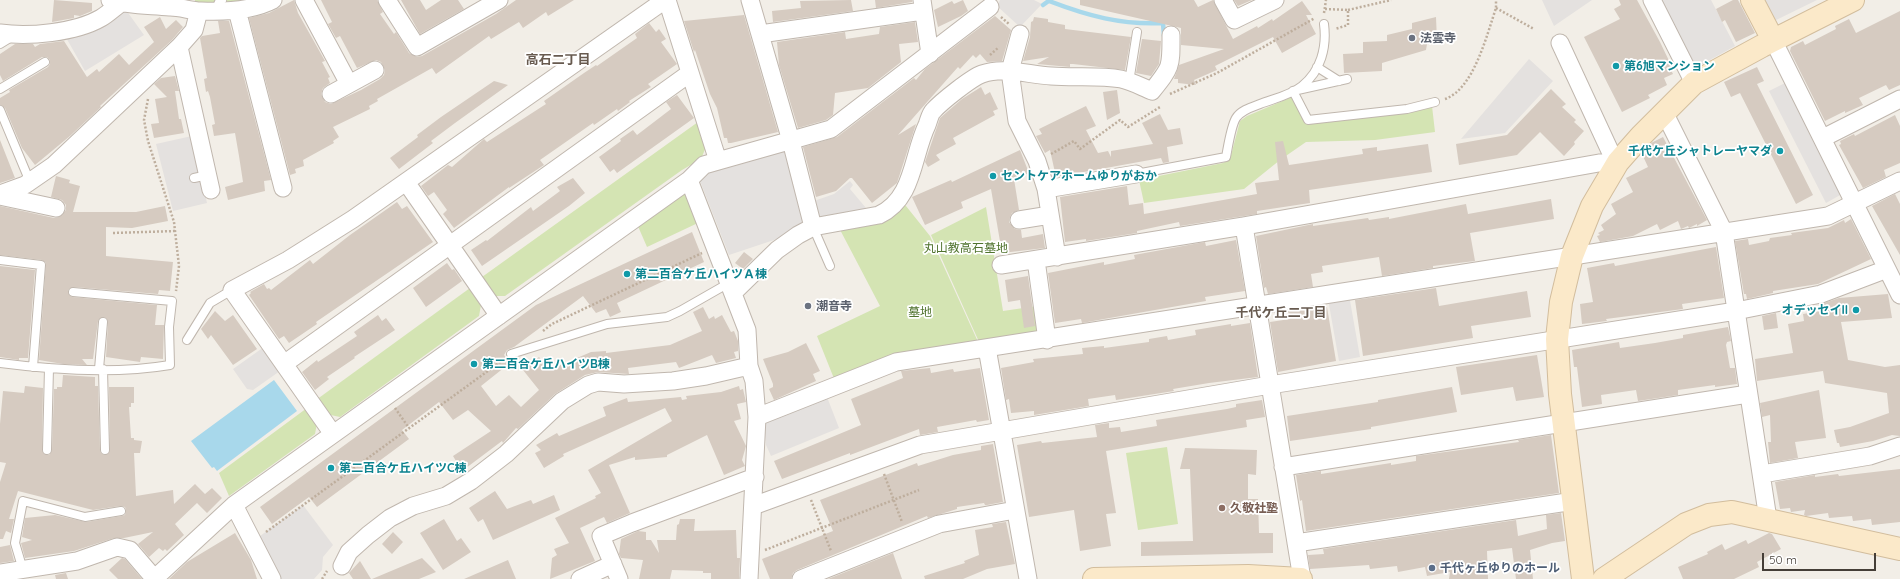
<!DOCTYPE html>
<html>
<head>
<meta charset="utf-8">
<style>
  body { margin:0 }
  #map { position:relative; width:1900px; height:579px; overflow:hidden; background:#f2eee7; font-family:Quicksand,sans-serif }
  canvas { display:block }
  .scale { position:absolute; left:1762px; top:553px; width:114px; height:18px; box-sizing:border-box; border:2px solid #453e37; border-top:0; padding-left:5px; font-size:12px; line-height:14px; white-space:nowrap; color:#453e37; -webkit-text-stroke:3px #fff; paint-order:stroke }
</style>
</head>
<body>
<div id="map">
<canvas width="1900" height="579"></canvas>
<div class="scale">50 m</div>
</div>
<script>
const c = document.querySelector('canvas').getContext('2d');
c.lineJoin = 'round';
function fill(path, color) { c.fillStyle = color; c.fill(path, 'evenodd'); }
function strokePath(path, color, width, dash) { c.strokeStyle = color; c.lineWidth = width; c.lineCap = dash ? 'butt' : 'round'; c.setLineDash(dash || []); c.stroke(path); }
function drawText(font, color, halo, rows, align = 'center') {
  c.font = font + ' Quicksand,"Noto Sans JP",sans-serif'; c.lineWidth = 3.5; c.setLineDash([]); c.textBaseline = 'middle'; c.strokeStyle = halo; c.fillStyle = color; for (const [text, x, y, turn = 0] of rows) {
    c.save(); c.translate(x, y); c.rotate((+turn || 0) * Math.PI / 180); c.textAlign = isNaN(turn) ? turn : align; if (halo) c.strokeText(text, 0, 0); c.fillText(text, 0, 0); c.restore();
  }
}
fill(new Path2D(`
  M195,0H254L237,5L195,2Z
  M1292,97L1305,123L1432,106L1435,132L1375,140L1306,142L1280,160L1244,189L1144,203L1139,180L1223,163L1230,159L1240,121L1247,116Z
  M698,122L706,147L701,159L682,170L505,296H495L482,277Z
  M679,194H688L700,222L647,247L637,224Z
  M902,201L930,236L979,344L835,381L817,336L880,306L837,224Z
  M986,207L1003,311L1037,306L1041,329L1037,335L980,344L931,235Z
  M470,288L481,305L479,316L340,417L326,414L316,400Z
  M307,408L317,423L315,434L229,496L219,473Z
  M1167,447L1178,524L1138,530L1126,453Z`), '#d4e4b3');
fill(new Path2D(`
  M1000,0H1034L1042,4L1020,27L997,6Z
  M1542,0H1592L1554,26Z
  M1659,0H1711L1735,46L1699,66L1692,63Z
  M1760,0H1817L1772,22Z
  M126,10L144,35L85,71L64,34Z
  M1529,59L1553,81L1505,133L1461,139Z
  M1785,83L1842,194L1826,203L1769,91Z
  M192,136L207,203L173,211L156,144Z
  M783,151L791,156L805,225L789,235L729,255L700,181L709,170Z
  M850,181L853,185L850,189L866,208L860,214L818,222L814,201L834,194Z
  M1349,295L1360,357L1339,361L1328,299Z
  M264,347L280,371L253,390L247,389L233,369Z
  M827,397L839,428L771,456L766,445L764,422Z
  M303,505L333,545L323,557L322,570L314,579H280L260,536Z`), '#e4e1df');
fill(new Path2D(`
  M274,380L297,411L217,471L214,467L212,468L191,441Z`), '#a8d8eb');
strokePath(new Path2D(`
  M1049,1C1088,16 1121,25 1163,23L1164,36
  M1043,5L1050,0`), '#a8d8eb', 4.5);
fill(new Path2D(`
  M54,0L92,3V11L80,16L74,15V18L52,22Z
  M294,0L298,13L325,61L322,62L330,77L328,78L330,83L323,88L321,94L325,102L331,104L361,90L380,79L384,75L385,70L381,62L376,60L357,68L340,36L336,38L328,24L332,22L321,0H377L383,12L380,14L394,34L396,32L409,53L417,57L422,56L496,14L516,0H574L548,16L546,12L523,28L519,22L491,39L489,36L436,74L432,68L377,99L378,101L369,106L370,109L333,127L339,137L333,141L334,143L303,160L304,166L295,169L296,173L290,175L249,18L269,13Z
  M401,0H420L426,10L441,0H458L464,9L420,34Z
  M851,0L853,11L773,22L772,11L801,8L800,1Z
  M875,0H912V2L876,8Z
  M963,0L968,11L961,16L938,27L934,10L952,1L954,4Z
  M1080,0H1194L1198,7L1213,0L1233,39L1257,26L1258,28L1272,19L1273,21L1302,1L1312,15H1306L1316,34L1282,53L1273,37L1215,66L1217,70L1194,80L1196,85L1178,83V79H1174L1179,65L1224,49L1181,45V28L1080,5Z
  M1234,0H1252L1238,6Z
  M1619,0H1637L1660,42L1672,67L1670,68L1673,74L1664,78L1667,85L1648,95L1650,98L1622,112L1584,37L1620,19L1614,9L1621,5Z
  M1733,0H1738L1755,33L1736,42L1725,20L1722,22L1716,9Z
  M1900,11V85L1889,90L1886,85L1859,98L1863,105L1845,113V111L1825,121L1790,51L1791,47L1803,41L1805,45L1836,29L1835,26L1849,19L1856,33Z
  M744,15L778,132L731,143H728L727,138H724L717,108L710,94L695,50L694,52L684,21Z
  M995,16L1011,30L1002,61L987,62L980,54L976,58L973,55L960,69L958,67L898,135L916,124L897,183L872,203L852,178H850L836,191L816,197L803,147L837,137L914,78L916,80L925,69Z
  M160,17L166,29L176,20L183,27L172,40L100,106L101,107L70,136L35,165L22,148L5,108L0,105V98L10,92L9,90L48,67L50,64V60L47,57H42L3,81L0,75V54L15,44H33L35,47L40,44L64,41L87,77L97,69L99,72L119,54L129,65L154,42L144,27Z
  M1034,17L1048,19V22L1065,25V29L1131,37L1125,70L1073,64H1070V67L1037,64L1049,57L1023,61L1030,37L1031,22L1033,21Z
  M1436,17L1437,41L1427,44L1426,50L1382,63V71L1344,73L1343,54L1363,53V42L1387,41V35L1412,29V23Z
  M218,21H229L271,180L264,181L265,191L228,200L225,187L243,182L239,156L235,133L214,136L212,125L215,124L210,97L208,91L206,92L204,79L207,78L200,38L202,36L220,33Z
  M915,22L918,42L899,44L901,62L868,88L835,93L833,115L826,120L798,128L779,65L777,42L845,32L846,39L879,34L880,27Z
  M649,23L656,32L659,29L666,39L661,42L677,64L648,84L651,87L629,101L630,102L618,111L617,109L594,125L593,123L540,160L544,165L509,188V187L454,228L443,214L447,210L434,192L428,196L421,186L448,165L452,167L484,139L487,142L546,104L544,101L584,73L596,65L597,66L637,38L635,34Z
  M1142,39L1161,41L1159,64L1151,76L1136,73Z
  M1757,67L1764,81L1757,84L1813,195L1796,204L1740,93L1731,97L1724,82Z
  M175,76L179,91H175L179,119H181L184,133L154,138L151,124L159,123L155,99L167,97L154,84L161,78Z
  M494,81L508,85L455,123L431,141L433,143L399,169L390,158L418,137L417,135L441,117Z
  M981,87L985,95L990,92L998,109L993,111L995,115L953,138L956,144L936,155L940,160L928,167L925,162L940,118L962,99Z
  M1551,89L1566,104L1562,107L1576,120L1574,122L1584,131L1574,142L1575,144L1564,156L1540,132L1517,155L1459,165L1456,144L1507,135Z
  M1117,90L1120,113L1107,120L1103,92Z
  M677,95L694,118L617,173L614,169L610,172L599,157L621,141L620,139L633,130L637,135L671,109L666,102Z
  M1086,106L1096,126L1086,130L1098,153L1108,151L1111,157V151L1153,144L1142,123L1160,114L1168,130L1180,128L1183,144L1167,147L1169,162L1163,163L1161,158L1056,177L1050,150L1045,153L1036,136L1042,134L1039,129Z
  M1895,115L1900,126V163L1884,170L1886,177L1863,188L1839,145L1841,144L1840,141L1854,134L1855,136Z
  M1663,137L1707,220L1697,226V224L1689,228L1688,226L1681,229L1678,221L1660,230L1657,224L1633,236L1600,242L1597,236L1600,235L1598,233L1604,230L1601,225L1616,214L1611,204L1633,192L1626,178L1648,167L1642,154L1653,149L1651,143Z
  M0,140L15,178L0,183Z
  M1283,141L1289,165L1363,154L1362,149L1377,147V151L1428,144L1432,172L1309,190L1310,203L1257,211V214L1180,226L1179,222L1137,231V233L1086,241V239L1065,242L1060,197L1127,186L1129,205L1143,203L1144,214L1257,194L1255,183L1279,180L1275,142Z
  M1020,150L1029,173L1014,179L1019,210L1012,213L1010,217L1009,222L1015,229L1021,230L1022,238L1043,234L1045,248L1002,253L991,189L961,202L963,208L925,225L912,197L951,180L952,182Z
  M56,176L70,180L69,183L80,186L73,212H136L165,206L168,221L132,228L106,227V256L173,262L170,291L159,290L158,294L74,287L69,289L68,292L70,296L72,297L157,305L155,325H164L163,359L141,357L140,362L106,357L108,322L106,318L103,317L98,321L93,359H82L87,365L63,364L39,360L46,263L42,260L0,255V206L54,218L59,217L66,210V205L62,200L51,197Z
  M573,178L585,193L569,206L482,266L471,250L486,240L487,241L531,207L533,211L560,191L557,187Z
  M1895,194L1900,204V255L1872,206Z
  M1551,199L1554,219L1470,233L1475,261L1433,266V268L1382,276L1379,257L1322,266L1323,272L1311,274L1313,287L1268,294L1266,287L1264,288L1256,236L1313,224V226L1368,218L1369,220L1389,217V219L1466,204L1468,214Z
  M397,202L402,209L407,206L433,242L316,322L317,324L289,343L284,336L279,339L249,295L251,293L250,292L264,284L267,289L269,288L271,290L310,260L313,264L350,235Z
  M1851,219L1871,259L1818,284L1773,291V293L1747,299L1746,294H1744L1735,241L1748,239L1749,245L1769,241L1770,238L1792,235L1791,233L1828,228L1844,220L1845,223Z
  M692,232L704,262L617,303L621,312L610,317L606,309L596,313L583,296L514,347L507,350L504,355L510,363L481,386L496,406L509,395L521,407L539,390L523,370L539,357L549,370L591,352L606,351V353L670,345L702,331L693,312L703,307L709,319L714,316L715,319L722,315L731,332L734,331L738,341V351L734,352L736,358L716,363L712,355L679,368L676,362L628,368L629,374L598,372L585,375L555,394L518,429L516,428L503,443L502,441L462,471L453,456L491,431L468,410L453,420L439,402L402,430L409,439L317,507L309,497L272,524L260,507L536,305Z
  M1236,240L1245,291L1205,297L1206,301L1104,319L1082,323L1081,319L1055,323L1048,273L1104,262V265L1135,259L1134,255L1183,246L1205,242L1206,246Z
  M1716,247L1724,298L1682,304L1683,309L1606,319L1607,321L1582,324L1580,304L1593,302L1587,268L1614,263L1615,266Z
  M744,252L753,259L743,269L735,263Z
  M447,263L452,270L454,269L462,281L426,307L413,288Z
  M0,266L35,270L28,358H19V360L0,357Z
  M1028,276L1035,326L1024,328L1020,300L1008,302L1005,280Z
  M1436,288L1439,306L1527,291L1531,317L1471,326L1473,338L1363,356L1355,300Z
  M1888,294L1892,318L1841,322L1848,360L1885,367L1900,365V436L1892,435L1873,441L1840,447L1839,443H1837L1834,430L1850,427L1889,413L1887,393L1825,383L1823,371L1757,381L1755,359L1793,353L1788,324L1804,321L1803,314L1821,311V304L1839,298Z
  M1317,306L1318,309L1327,307L1336,361L1278,372L1270,322L1290,319L1288,311Z
  M215,311L225,321L233,315L257,349L233,365L211,335L208,339L201,329Z
  M1776,313L1778,328L1764,330L1762,316Z
  M378,315L382,321L386,318L395,330L354,357L355,358L327,377L329,379L315,390L302,372L317,360L318,362L357,336L354,332Z
  M1250,323L1258,377L1209,383L1173,389L1174,391L1116,400L1115,395L1088,399L1089,406L1034,415V411L1011,413L1009,399L1006,400L1001,368L1034,362L1033,359L1083,354L1082,348L1104,346V348L1149,342V339L1167,336L1168,340L1196,335L1195,330L1231,324V326Z
  M1728,327L1731,341L1727,342L1726,345L1730,368H1735L1737,384L1715,387V385L1678,390V395L1638,401L1636,390L1601,395L1602,404L1582,407L1577,367H1574L1572,350L1619,342L1620,348L1655,343L1683,338V335Z
  M806,343L820,371L813,374L816,381L774,400L769,389L773,387V384L763,359L788,352Z
  M1537,355L1544,397L1516,401L1513,387L1461,395L1456,367Z
  M930,368L931,373L953,369L954,372L980,368L989,420L977,422L976,420L937,427L938,432L920,435L919,429L850,455V453L782,479L774,461L861,425L851,399L903,378L901,371Z
  M63,375L95,377V386H98L100,450L101,453L105,455L108,454L110,450L109,387H134V403H131V407H129L131,438H134V440L142,441L140,453H134L136,496L173,490L174,504L195,484L205,494L212,488L222,498L207,513L197,503L175,524L184,535L167,551L165,549L163,551L159,548L149,557L138,544L153,532L124,538H114L74,551L25,558L21,543L32,540L22,537L25,518L55,515L86,522L122,516L125,515L126,510L125,507L120,506L93,510L18,491L9,519H14L11,533L6,531L3,539H0V482L6,463L0,462V424L3,391L24,393L25,386L43,388L42,450L44,454L49,455L52,450L54,389H57V387H62Z
  M739,386L740,390L743,389L746,402L737,404L741,419L734,421L746,446L742,460L745,466L724,475L707,435L667,455V457L635,460V457L609,465L630,513L607,523L604,517L580,528L595,561L550,579L552,558L557,555L554,549L569,543L555,518L596,498L595,496L601,493L588,470L672,421L665,408L563,454L564,456L544,468L535,453L541,450L536,445L557,433L559,436L606,416L603,407L627,398L628,402L681,397L682,400L687,399L686,396L721,392Z
  M1452,387L1457,412L1371,427V429L1290,441L1287,416L1378,402V400Z
  M1819,390L1826,438L1795,442L1798,458L1770,463L1768,442H1771L1770,415L1762,417L1760,403Z
  M1262,400L1265,417L1246,420L1247,427L1106,451L1116,513L1106,514L1111,546L1080,551L1074,510L1029,517L1017,445L1041,441L1042,443L1097,437L1095,425L1109,423V428L1120,427L1121,432L1157,426L1156,420L1227,409L1236,407V404Z
  M1551,435L1559,493L1306,531L1302,500L1300,501L1296,475L1321,471V474L1391,463V465L1416,461V456L1519,442L1518,440Z
  M993,444L1003,502L987,505H985L984,503L957,507V509L928,518L927,516L797,570L793,573L791,579H770L762,559L833,531L820,500L917,463L918,466L953,455L981,450V446Z
  M1185,448L1257,450L1256,475L1248,474V499H1258L1259,533H1273V553L1141,556V542L1193,541L1190,469H1180Z
  M1900,469V522L1872,525L1871,519L1853,521L1852,516L1829,518L1828,513L1806,516L1804,515L1805,510L1791,512L1790,508L1780,509L1775,482L1815,475V477L1838,474L1839,476Z
  M495,491L507,509L531,500L533,504L554,495L560,510L493,540L483,519L478,522L469,508Z
  M1561,513L1565,541L1552,543L1530,550L1533,579H1516L1512,548L1487,551L1488,579H1449L1450,572L1427,576L1425,567L1398,572L1397,566L1370,569L1369,565L1310,569L1308,555L1324,554L1323,549L1516,520L1518,536L1547,529L1546,515Z
  M444,519L457,541L461,538L471,552L443,570L420,533Z
  M680,519H695L694,531L736,530L737,558H740L739,579H711V573H703V571L672,570L670,579H639L643,560L621,558L619,554L621,539L638,531L646,532V540H651L659,553L657,540H676L677,525L679,524Z
  M1006,522L1015,564L987,569L963,579H925L924,576L965,563L964,561L979,555L975,530L993,527L992,524Z
  M393,532L403,542L392,554L382,544Z
  M235,533L251,560L257,579H169L187,562Z
  M1769,533L1772,534L1781,549L1757,562L1759,567L1734,579H1683L1678,567L1708,554L1707,552L1722,544L1725,550L1746,540L1748,544Z
  M10,545L14,561L0,563V547Z
  M893,553L902,579H828Z
  M122,558L125,559L142,579H118L109,570Z
  M422,558L436,572L419,579H372Z
  M508,560L516,579H464Z
  M360,561L371,579H353L349,573Z
  M66,573L68,579H56L55,575Z`), '#d6cbc1');
const lane = new Path2D(`
  M215,11L219,2L222,0
  M0,44L13,36
  M1317,67L1339,81
  M1347,79L1293,91L1308,120L1407,109L1435,102
  M1129,82L1137,32
  M0,89L45,62
  M0,110L30,182
  M1136,174L1226,157C1228,147 1231,126 1236,118C1241,110 1252,107 1260,104C1273,99 1291,95 1302,86C1321,71 1327,47 1324,24
  M194,178L208,175
  M813,227L830,266
  M0,260L41,265L33,367
  M187,340L210,303L232,290
  M511,354L607,324L667,317L680,311L729,283
  M0,363C53,370 117,374 170,365L169,327L172,301L73,292
  M99,369L103,322
  M103,369L105,450
  M47,450L49,368
  M23,570L15,543L23,501L85,517L121,511`);
const street = new Path2D(`
  M110,0C129,6 150,5 170,7C181,7 191,11 201,11C224,12 252,11 273,0
  M304,0L349,84
  M387,0L417,47L499,0
  M750,0L791,141L813,227
  M922,0L930,54
  M1223,0L1234,20L1275,0
  M1652,0L1694,83
  M237,10L283,188
  M0,33C28,37 75,33 101,18C108,14 114,8 121,3
  M760,34L923,11
  M1020,34L1010,71L1017,121L1037,161L1046,189L1057,257
  M1773,40L1900,295
  M1560,43L1610,151L1618,162
  M179,47L211,190
  M331,94L375,70
  M1664,112L1724,232L1768,519
  M1823,138L1900,99
  M718,161L831,129L990,7
  M689,180L747,330L749,366L754,381L757,417L749,579
  M406,182L499,316
  M1046,189L1136,174
  M0,194L25,185L54,165L179,47L194,30L199,11
  M0,196L56,208
  M1019,220L1050,215
  M1244,226L1302,579
  M1036,260L1047,340
  M1001,265L1244,226L1599,163L1618,162
  M733,293L777,250L798,235L813,227L879,215C914,199 912,156 927,125C929,120 930,114 933,111C941,102 971,78 982,74C1004,66 1029,75 1051,76C1074,78 1098,75 1121,79C1131,81 1142,87 1152,91C1172,66 1171,67 1171,35
  M987,348L1028,579
  M284,364L690,73
  M757,417L896,362L1828,216L1900,181
  M333,434L232,290L288,260L353,219L665,0
  M1283,467L1748,394
  M1762,474L1870,456L1900,446
  M234,505L272,579
  M753,506L920,445L1270,385L1736,311L1821,294L1887,269
  M1296,543L1574,501
  M342,566L349,552L368,535L390,518L413,506L446,496L471,481L506,454L562,401L588,385L598,382L624,384L673,381L706,376L749,366
  M0,573L77,561L117,547L130,550L154,578
  M154,579L234,505L689,180L704,165L718,161L667,0
  M580,579L613,564
  M619,579L601,536L632,523L755,477
  M801,579L939,524L1015,510`);
const secondary = new Path2D(`
  M1752,0L1773,40
  M1094,579L1248,576L1301,579
  M1583,579L1560,394L1557,339L1561,302L1572,256L1592,206L1618,162L1641,136L1694,83L1762,46L1853,0
  M1604,579L1686,524L1709,515L1732,512L1900,549`);
strokePath(lane, '#c0b7ae', 10);
strokePath(street, '#c0b7ae', 19);
strokePath(secondary, '#d2bd9d', 24);
strokePath(new Path2D(`
  M1496,8L1534,29
  M1325,9L1348,10V25L1335,29
  M1348,10L1391,0
  M1324,13L1326,0
  M1001,17L1009,24
  M990,55L999,47
  M1170,94L1217,73L1315,18
  M148,99L144,120L148,141L174,222L179,266L176,291
  M1445,99C1474,89 1487,34 1496,8V0
  M1051,154L1074,141L1080,149L1120,120L1128,127L1160,107
  M113,233L175,231
  M543,331L552,324L702,253
  M395,408L409,428
  M884,474L902,522
  M811,500L831,551
  M266,532L503,360
  M765,550L919,490
  M322,579L327,571`), '#beae9d', 2.5, [2, 2]);
strokePath(lane, '#fff', 8);
strokePath(street, '#fff', 17);
strokePath(secondary, '#fbe9c9', 22);
for (const [x, y, r, color] of [
  [1412,38,4,"#6b7280"],
  [1616,66,4,"#0f9aa8"],
  [1780,151,4,"#0f9aa8"],
  [993,176,4,"#0f9aa8"],
  [627,274,4,"#0f9aa8"],
  [808,306,4,"#6b7280"],
  [1856,310,4,"#0f9aa8"],
  [474,364,4,"#0f9aa8"],
  [331,468,4,"#0f9aa8"],
  [1222,508,4,"#8d6e63"],
  [1432,568,4,"#5c6f8a"]
]) { const dot = new Path2D(); dot.arc(x, y, r, 0, 2 * Math.PI); c.fillStyle = color; c.fill(dot); strokePath(dot, '#fff', 1.5); }
drawText('bold 12px', '#5b616d', '#fff', [
  ["法雲寺",1420,38],
  ["潮音寺",816,306]
], 'left');
drawText('bold 12px', '#0d838f', '#fff', [
  ["第6旭マンション",1624,66],
  ["千代ケ丘シャトレーヤマダ",1772,151,"right"],
  ["セントケアホームゆりがおか",1001,176],
  ["第二百合ケ丘ハイツＡ棟",635,274],
  ["オデッセイII",1848,310,"right"],
  ["第二百合ケ丘ハイツB棟",482,364],
  ["第二百合ケ丘ハイツC棟",339,468]
], 'left');
drawText('12px', '#50732e', '#fff', [
  ["丸山教高石墓地",966,248],
  ["墓地",920,312]
]);
drawText('bold 12px', '#785e54', '#fff', [
  ["久敬社塾",1230,508]
], 'left');
drawText('bold 12px', '#4e5e75', '#fff', [
  ["千代ヶ丘ゆりのホール",1440,568]
], 'left');
drawText('bold 13px', '#675a4f', '#fff', [
  ["高石二丁目",558,60],
  ["千代ケ丘二丁目",1281,313]
]);
</script>
</body>
</html>
